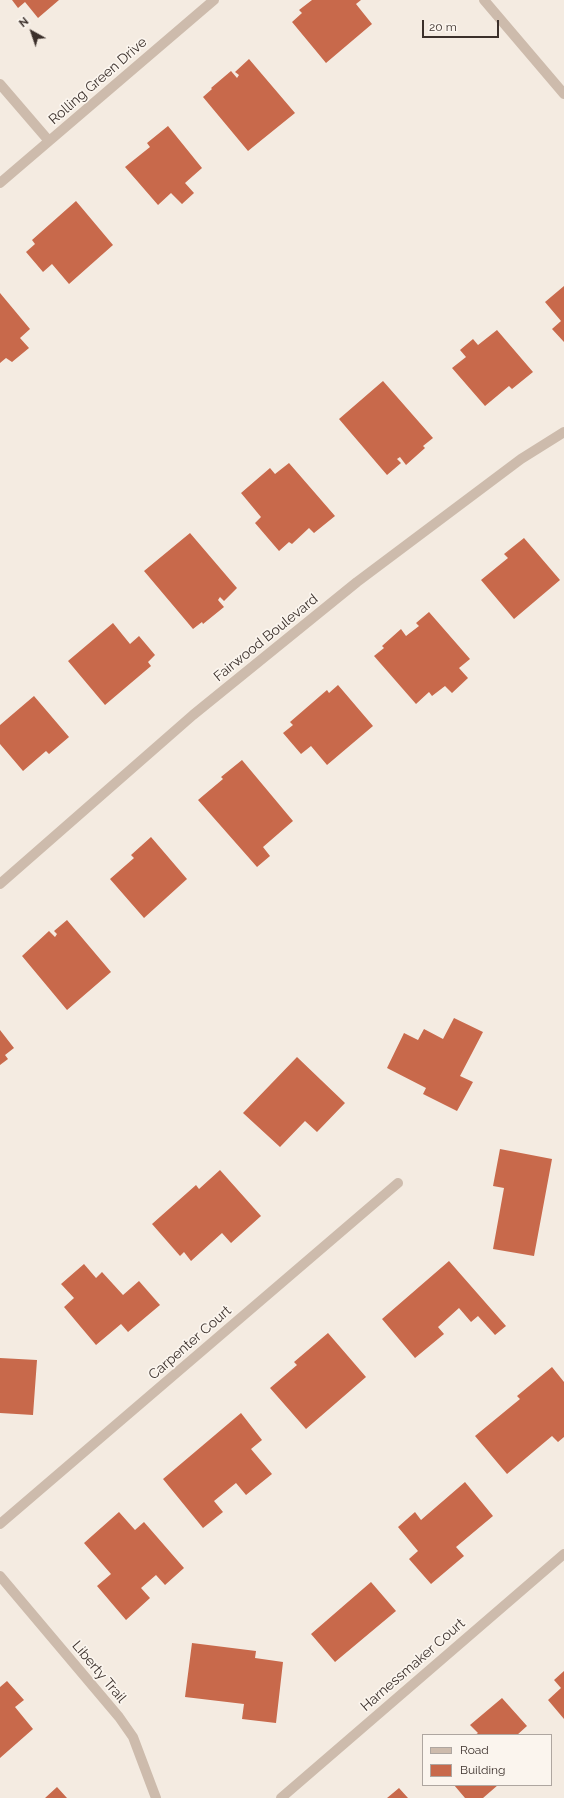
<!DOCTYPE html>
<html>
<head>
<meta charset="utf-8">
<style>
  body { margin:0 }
  #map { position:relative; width:564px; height:1798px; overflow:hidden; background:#f4ebe1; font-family:Raleway,sans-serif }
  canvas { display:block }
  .legend { position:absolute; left:422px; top:1734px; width:130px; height:52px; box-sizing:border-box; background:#fbf5ee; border:1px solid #aea6a0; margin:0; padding:5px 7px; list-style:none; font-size:12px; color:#3b302b }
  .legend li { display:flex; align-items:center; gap:8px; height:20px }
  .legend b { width:20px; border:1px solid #aea6a0 }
  .north { position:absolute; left:12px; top:12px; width:40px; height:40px; -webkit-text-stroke:3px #fbf5ee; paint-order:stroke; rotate:320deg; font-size:11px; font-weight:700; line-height:16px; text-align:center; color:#3b302b }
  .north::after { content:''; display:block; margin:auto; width:14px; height:18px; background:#3b302b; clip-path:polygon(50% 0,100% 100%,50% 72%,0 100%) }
  .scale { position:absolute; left:422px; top:20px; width:77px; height:18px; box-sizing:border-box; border:2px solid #3b302b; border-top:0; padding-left:5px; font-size:12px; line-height:14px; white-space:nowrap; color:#3b302b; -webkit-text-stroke:3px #fbf5ee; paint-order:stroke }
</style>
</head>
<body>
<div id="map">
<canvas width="564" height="1798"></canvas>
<ul class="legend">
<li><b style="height:5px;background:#cdbbac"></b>Road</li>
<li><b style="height:11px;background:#c8694b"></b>Building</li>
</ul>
<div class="north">N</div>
<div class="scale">20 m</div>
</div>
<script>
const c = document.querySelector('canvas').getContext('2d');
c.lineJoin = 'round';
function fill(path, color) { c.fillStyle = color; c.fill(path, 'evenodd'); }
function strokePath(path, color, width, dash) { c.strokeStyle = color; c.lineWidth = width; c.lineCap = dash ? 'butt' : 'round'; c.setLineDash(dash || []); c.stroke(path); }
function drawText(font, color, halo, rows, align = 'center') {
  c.font = font + ' Raleway,sans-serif'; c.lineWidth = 3.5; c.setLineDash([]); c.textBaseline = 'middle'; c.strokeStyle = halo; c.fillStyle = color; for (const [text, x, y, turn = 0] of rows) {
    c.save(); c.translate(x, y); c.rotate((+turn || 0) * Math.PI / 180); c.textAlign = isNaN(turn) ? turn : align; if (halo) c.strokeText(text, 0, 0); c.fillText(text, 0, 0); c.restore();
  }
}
fill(new Path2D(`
  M12,0H59L38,18L25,2L18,8Z
  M312,0H361L356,4L372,24L326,63L292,22L302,13L299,10Z
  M249,59L295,113L248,151L203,97L212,89L211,88L231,71L237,78L239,75L235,72Z
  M168,126L202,168L185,183L194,193L182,204L171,193L158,205L125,167L150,147L147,143Z
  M76,201L113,245L69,284L52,264L43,272L26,252L35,244L32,240Z
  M564,286V342L552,329L561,321L545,302Z
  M0,293L30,329L20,338L29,348L12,362L6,358L0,363Z
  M497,330L533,372L512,389L509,386L485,406L452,368L466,357L460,350L473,339L478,345Z
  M383,381L433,438L423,446L425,448L406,465L400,457L397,459L401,463L387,475L339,419Z
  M289,463L335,516L314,533L309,528L292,544L289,542L279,551L255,523L261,517L241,493L270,468L275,474Z
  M190,533L237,588L224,601L220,597L218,600L224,607L203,624L202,622L193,629L144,571Z
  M524,538L560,580L514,619L481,580L508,558L504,554Z
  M429,612L470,659L459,668L468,678L452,693L445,686L432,696L429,692L416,704L374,656L384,648L382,646L401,629L406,636L419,626L416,623Z
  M113,623L130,644L139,636L155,655L148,662L151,666L105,705L68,661Z
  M338,685L373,726L327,765L311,746L301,754L283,733L293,725L290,722L327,690L329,693Z
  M34,696L69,737L49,754L46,751L23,771L0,744V725Z
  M242,760L293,821L263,847L270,856L257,867L198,800L223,779L221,777Z
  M151,837L187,879L144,918L110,879L134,858L131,855Z
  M67,920L111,972L67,1010L22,956L49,931L55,937L57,934L54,931Z
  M454,1018L483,1032L460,1076L473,1082L457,1111L423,1094L426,1088L387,1068L404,1033L418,1040L424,1029L443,1039Z
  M0,1030L14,1048L5,1055L8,1059L0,1065Z
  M297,1057L345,1103L317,1132L305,1121L280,1147L243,1113Z
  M500,1149L552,1159L534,1256L493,1249L504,1188L493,1186Z
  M220,1170L261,1216L231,1243L222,1233L191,1261L184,1252L180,1256L152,1224L196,1185L199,1189Z
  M449,1261L506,1326L495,1335L478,1316L471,1322L459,1308L438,1327L444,1334L415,1358L382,1319Z
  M84,1264L96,1278L102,1272L123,1295L139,1281L160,1305L128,1332L121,1324L96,1345L64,1307L74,1298L61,1284Z
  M328,1333L366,1377L306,1429L270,1388L297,1365L294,1362Z
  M0,1358L37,1360L33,1415L0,1413Z
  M552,1367L564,1382V1437L558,1442L552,1436L507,1474L475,1436L520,1399L517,1396Z
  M241,1413L262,1440L251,1449L272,1474L246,1495L236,1483L214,1501L223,1512L203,1528L163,1479Z
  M465,1482L493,1516L456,1547L464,1556L431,1584L409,1559L418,1551L398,1527L415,1512L421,1520Z
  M119,1512L135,1530L144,1522L184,1568L165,1585L156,1575L141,1588L150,1598L126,1620L97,1586L111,1574L84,1543Z
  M371,1582L396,1611L335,1662L311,1634Z
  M192,1643L256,1651L255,1658L283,1662L276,1723L242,1719L244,1704L185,1697Z
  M564,1671V1719L548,1700L561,1688L554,1680Z
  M7,1681L24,1700L15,1707L33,1729L0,1758V1687Z
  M502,1698L527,1726L517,1735H475L478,1733L470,1725Z
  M454,1785H498L483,1798H465Z
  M57,1787L67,1798H45Z
  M399,1788L408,1798H387Z`), '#c8694b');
strokePath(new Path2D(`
  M484,0L564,94
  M0,84L49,141
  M0,183L214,0
  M0,884L193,715L357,582L521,459L564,432
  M0,1524L398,1183
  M0,1576L119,1717L133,1737L156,1798
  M281,1798L564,1554`), '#cdbbac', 10);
drawText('14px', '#3b302b', '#fbf5ee', [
  ["Rolling Green Drive",98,81,-41],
  ["Fairwood Boulevard",266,638,-39],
  ["Carpenter Court",190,1343,-41],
  ["Harnessmaker Court",413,1665,-41],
  ["Liberty Trail",99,1672,50]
]);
</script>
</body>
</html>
